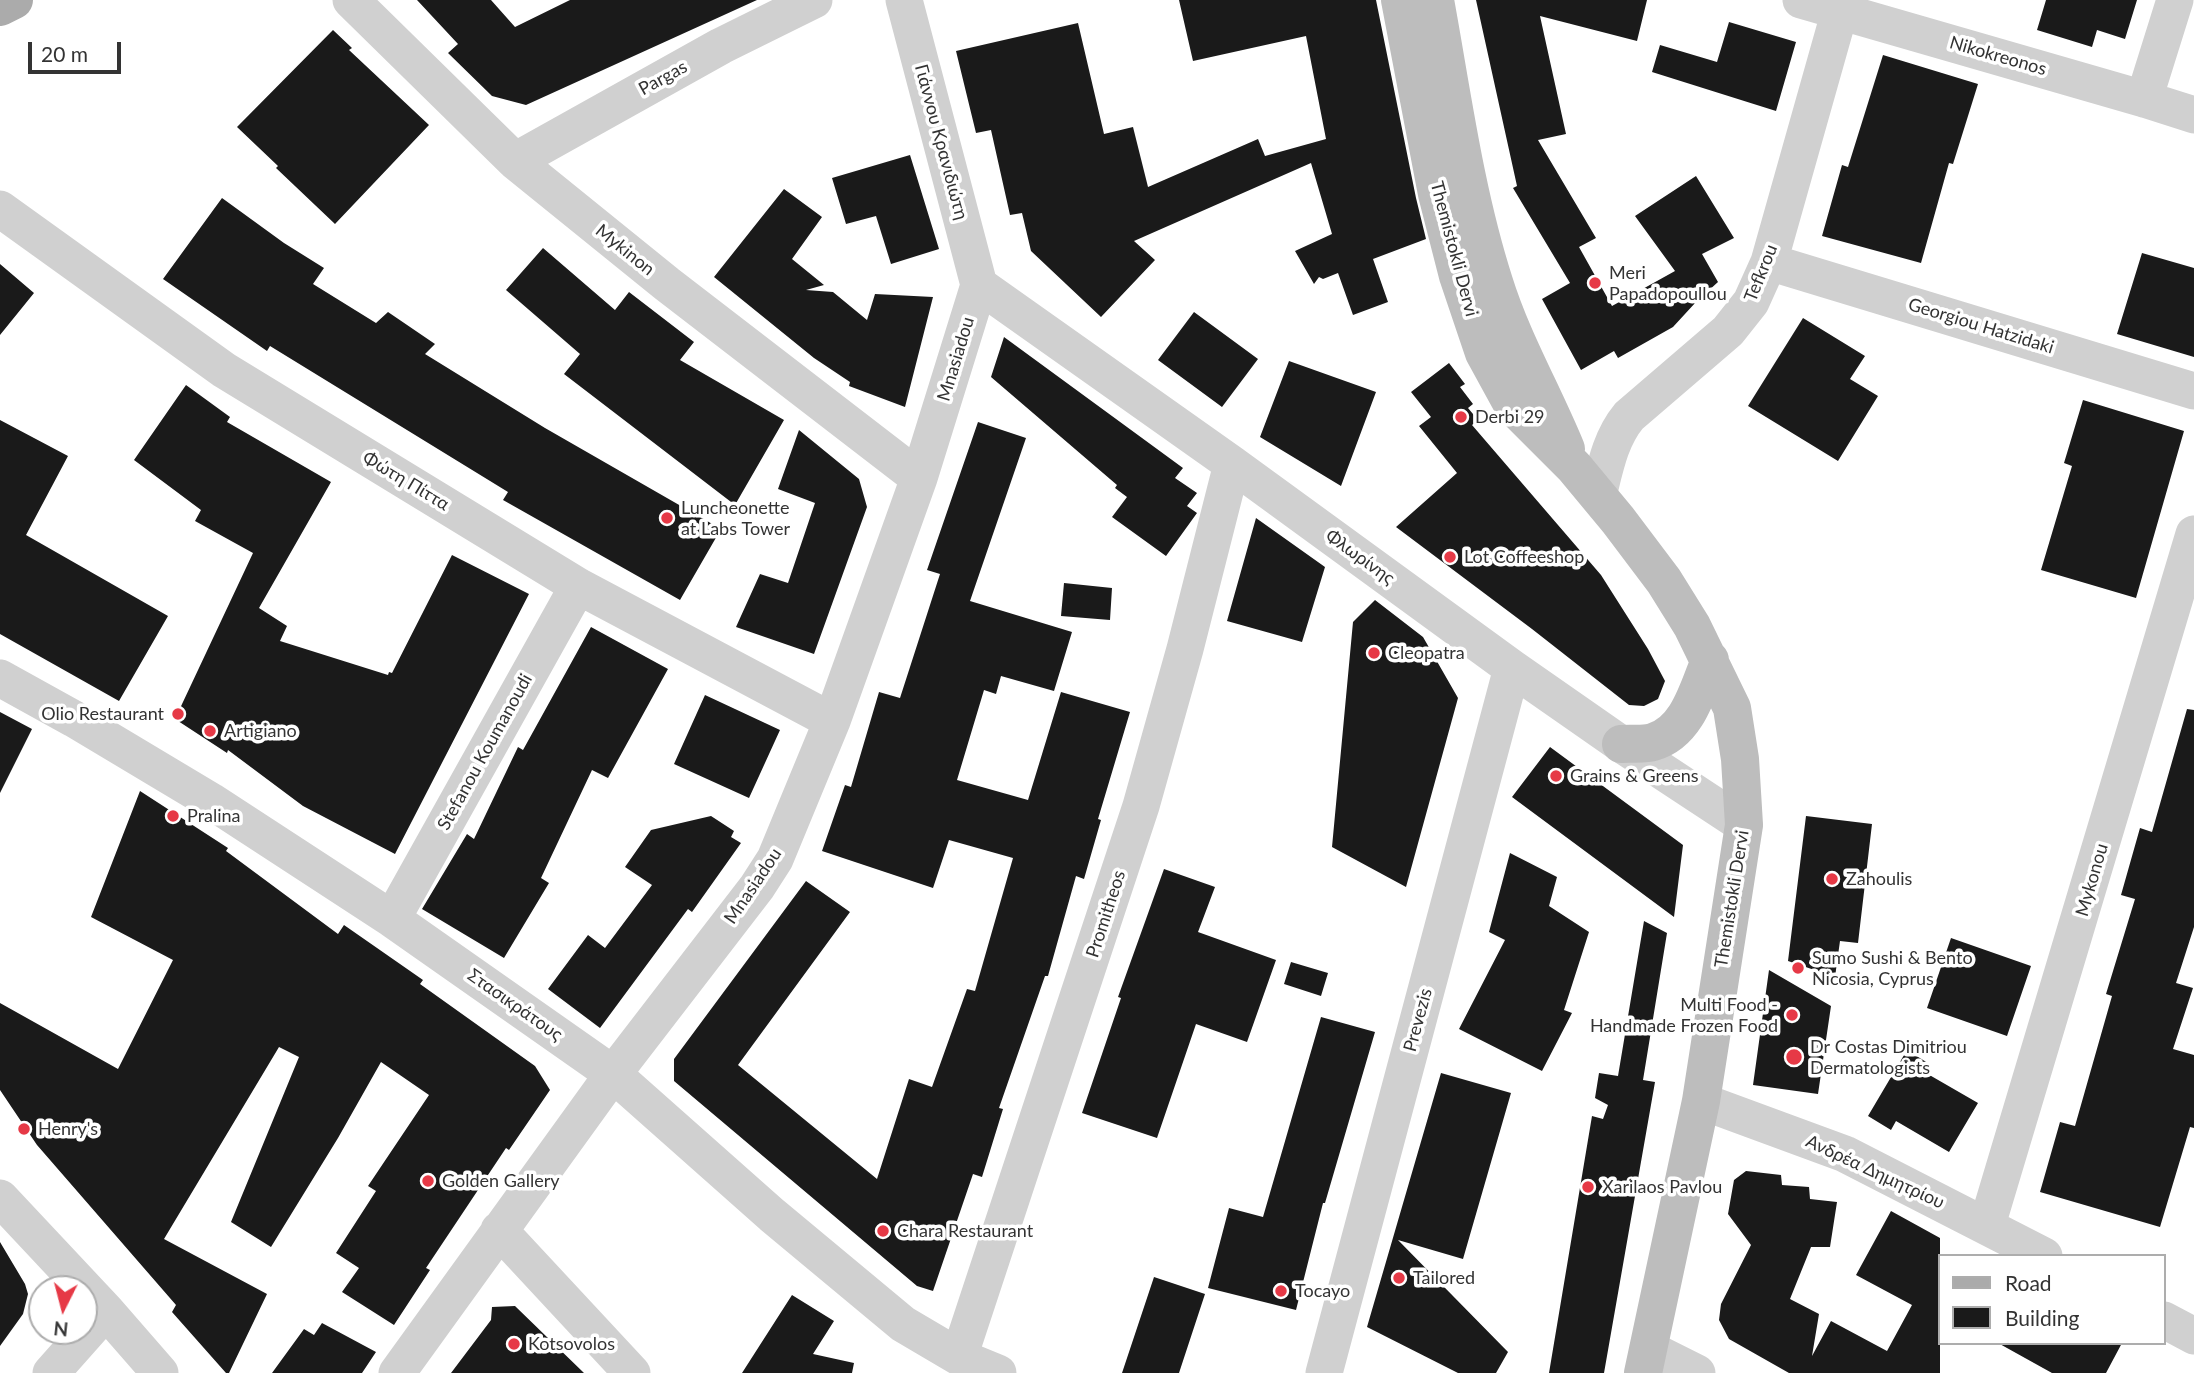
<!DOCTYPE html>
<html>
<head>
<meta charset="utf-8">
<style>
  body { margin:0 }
  #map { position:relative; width:2194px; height:1373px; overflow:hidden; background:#fff; font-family:Lato,sans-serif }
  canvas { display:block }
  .legend { position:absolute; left:1938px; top:1254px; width:228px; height:91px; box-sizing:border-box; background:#fff; border:2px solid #adadad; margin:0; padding:9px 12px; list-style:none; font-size:21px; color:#333 }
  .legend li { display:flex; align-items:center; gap:14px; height:35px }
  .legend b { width:35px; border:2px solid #adadad }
  .north { position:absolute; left:28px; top:1275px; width:70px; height:70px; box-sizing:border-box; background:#fff; border:2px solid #adadad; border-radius:50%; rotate:186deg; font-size:19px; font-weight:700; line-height:28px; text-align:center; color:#333 }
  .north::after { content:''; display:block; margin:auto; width:24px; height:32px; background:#e63946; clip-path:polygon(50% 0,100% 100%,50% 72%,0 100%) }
  .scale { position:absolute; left:28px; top:42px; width:93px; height:32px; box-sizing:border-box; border:4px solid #333; border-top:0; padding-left:9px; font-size:21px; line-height:24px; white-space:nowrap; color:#333; -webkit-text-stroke:5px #fff; paint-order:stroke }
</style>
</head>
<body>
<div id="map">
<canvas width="2194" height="1373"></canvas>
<ul class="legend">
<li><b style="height:9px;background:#ababab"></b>Road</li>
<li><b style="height:19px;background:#1a1a1a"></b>Building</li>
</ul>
<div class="north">N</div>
<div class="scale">20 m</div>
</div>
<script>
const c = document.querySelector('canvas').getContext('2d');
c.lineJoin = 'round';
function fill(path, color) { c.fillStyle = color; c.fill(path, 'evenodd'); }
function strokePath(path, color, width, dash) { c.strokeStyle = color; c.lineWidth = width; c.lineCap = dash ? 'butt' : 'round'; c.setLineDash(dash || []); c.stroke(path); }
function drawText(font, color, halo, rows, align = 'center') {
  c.font = font + ' Lato,sans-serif'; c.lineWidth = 7; c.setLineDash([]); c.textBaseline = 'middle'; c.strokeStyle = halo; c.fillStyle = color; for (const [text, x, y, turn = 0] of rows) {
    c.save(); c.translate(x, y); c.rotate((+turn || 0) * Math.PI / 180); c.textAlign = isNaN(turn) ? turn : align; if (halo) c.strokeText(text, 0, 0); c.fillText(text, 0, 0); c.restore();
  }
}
fill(new Path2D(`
  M417,0H491L515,27L570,0H757L526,105L492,96L448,53L458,44Z
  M1179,0H1376L1416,198L1426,239L1373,259L1388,302L1353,315L1338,273L1323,279L1319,277L1314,284L1295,251L1332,234L1311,163L1134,241L1155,260L1101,317L1031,251L1022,213L1010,215L991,130L976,133L956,51L1078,23L1104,134L1133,127L1148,187L1258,139L1265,156L1326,139L1306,36L1193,61Z
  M1476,0H1647L1637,41L1540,16L1566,134L1538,140L1596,238L1579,247L1612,306L1675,271L1635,216L1696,176L1734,238L1702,254L1718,282L1696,302L1673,327L1618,358L1614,351L1581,370L1542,299L1570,283L1513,188L1517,186Z
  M2046,0H2137L2125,39L2097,30L2092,47L2037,30Z
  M1729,22L1796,42L1776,111L1652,72L1660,45L1717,62Z
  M333,30L352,48L349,50L429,125L335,224L276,168L278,166L237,127Z
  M1883,55L1978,84L1953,164L1949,163L1921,263L1822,236L1842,165L1848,167Z
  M910,155L939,249L891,264L876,216L846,224L832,178Z
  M784,189L822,217L792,259L824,285L806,290L833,292L867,320L875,294L933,297L905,407L849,386L850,382L814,358L714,277Z
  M222,198L284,243L324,268L313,284L376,323L388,312L435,344L425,354L545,428L721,529L680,600L503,500L508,492L270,346L267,351L163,279Z
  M543,248L615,310L629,292L694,342L680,360L784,420L735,505L564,374L580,354L506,290Z
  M2142,253L2194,268V357L2117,334Z
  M0,264L34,293L0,335Z
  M1194,312L1258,359L1222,407L1158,360Z
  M1803,318L1865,356L1850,379L1878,396L1838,461L1748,406Z
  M1004,337L1183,468L1175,478L1197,493L1187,506L1197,513L1166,556L1112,517L1127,497L1115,488L1117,485L991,377Z
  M1289,361L1376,392L1341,486L1260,437Z
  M1449,363L1465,384L1460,387L1473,404L1468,408L1478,420L1472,425L1601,575L1648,649L1665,681L1658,699L1644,706L1629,705L1532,629L1396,527L1457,473L1419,426L1431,417L1411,392Z
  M186,385L230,417L227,422L331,482L259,608L287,626L280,641L388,675L389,672L392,673L452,555L529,594L395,854L303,806L228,750L227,753L175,719L253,553L195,521L201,510L134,460Z
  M2083,400L2184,431L2136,598L2041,570L2072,466L2064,463Z
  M0,420L68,456L26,535L168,616L119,701L0,634Z
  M978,422L1026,438L970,601L1072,632L1054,691L1001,676L996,694L984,690L957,780L1028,800L1061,692L1130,712L1098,819L1101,820L1084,879L1076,876L1048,976H1045L999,1108L1003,1109L982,1177L973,1174L933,1291L917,1286L674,1081V1059L806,881L850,912L738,1065L877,1179L909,1079L932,1087L967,989L975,991L1013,858L949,840L933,888L822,851L845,785L851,787L879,692L900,698L940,574L927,570Z
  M799,430L859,479L867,507L814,654L736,627L760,574L788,583L815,503L778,489Z
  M1256,518L1325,567L1302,642L1227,621Z
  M1064,583L1112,588L1110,620L1061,616Z
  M1375,600L1423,637L1458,698L1406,887L1332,847L1353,622Z
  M591,627L668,669L608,778L592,770L541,878L549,883L504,958L422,909L467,834L474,839L518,747L523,750Z
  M705,695L780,730L749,798L674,764Z
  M2187,709L2194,710V927L2176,983L2193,988L2173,1049L2194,1055V1128L2190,1127L2160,1227L2040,1192L2060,1122L2075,1126L2112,996L2106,994L2135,899L2121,895L2140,828L2152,832Z
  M0,712L32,729L0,793Z
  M1550,747L1683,845L1674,917L1512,797Z
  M140,791L228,848L226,851L338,934L344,925L423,980L420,984L535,1066L550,1090L509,1150L506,1148L426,1268L430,1270L394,1325L342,1292L359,1268L336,1253L376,1191L368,1186L429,1095L381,1062L338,1138L271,1247L231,1222L299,1057L279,1047L164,1239L267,1294L229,1373H226L172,1312L176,1305L37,1145L0,1090V1003L118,1069L173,960L91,917Z
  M711,816L734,831L731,837L741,843L692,912L688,909L600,1028L548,989L588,935L605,948L652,885L625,867L651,830Z
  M1806,816L1872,824L1858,943L1840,941L1835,977L1788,961Z
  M1510,853L1557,877L1549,906L1589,932L1564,1010L1572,1013L1542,1071L1459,1029L1505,940L1489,932Z
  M1164,869L1215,887L1198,932L1276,960L1247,1042L1196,1024L1157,1138L1082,1113L1121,998L1118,997Z
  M1644,921L1667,933L1643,1080L1655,1082L1604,1373H1549L1592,1116L1603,1119L1608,1105L1595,1098L1599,1073L1618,1076Z
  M1951,938L2031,966L2007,1036L1927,1008Z
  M1291,962L1328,973L1321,996L1284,984Z
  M1769,970L1831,1006L1818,1094L1753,1085Z
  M1321,1017L1375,1032L1325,1203H1323L1296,1310L1208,1288L1229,1208L1263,1217Z
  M1907,1050L1931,1065L1926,1073L1978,1103L1949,1152L1896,1121L1891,1130L1868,1116Z
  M1441,1073L1511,1093L1463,1259L1398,1240L1508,1352L1496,1373H1458L1367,1327Z
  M1746,1171L1781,1175L1782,1185L1809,1187L1810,1199L1837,1202L1830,1247H1811L1790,1299L1819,1314L1812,1356L1831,1321L1887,1351L1912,1305L1856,1275L1891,1211L1940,1238V1373H1789L1729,1339L1719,1320L1721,1304L1751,1245L1728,1214L1734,1180Z
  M0,1242L25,1284L28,1294L23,1314L0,1346Z
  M1154,1277L1205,1294L1179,1373H1122Z
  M792,1295L834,1321L813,1354L854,1363L852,1373H742Z
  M515,1306L584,1373H451L491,1320L492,1307Z
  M322,1323L376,1352L362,1373H272L304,1329L314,1335Z
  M1998,1343H2122L2106,1373H2052Z`), '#1a1a1a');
strokePath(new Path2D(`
  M351,0L515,161L667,284L919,478
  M904,0L979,285
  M1801,0L2144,99L2194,115
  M2144,99L2175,0
  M515,161L721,46L814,0
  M0,209L224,370L578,586L832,721
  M1769,262L2194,391
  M979,285L1232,464L1512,668L1621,744L1744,825
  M1598,496C1605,468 1610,439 1629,416L1728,331L1751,302L1769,262L1843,0
  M0,678L74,719L211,801L392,919L613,1074L772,1215L903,1324L959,1357L998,1373
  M392,919L578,586
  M1701,1101L1845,1154L2044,1256
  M0,1198L106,1311L160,1373
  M1987,1225L2194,534
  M499,1230L632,1373
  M2164,1320L2194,1336
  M1649,1349L1697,1373
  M959,1357L1141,806L1185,649L1232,464
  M51,1373L106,1311
  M397,1373L613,1074L757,887L775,859L832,721L919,478L979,285
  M1324,1373L1512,668`), '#d0d0d0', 37);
strokePath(new Path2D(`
  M1400,0L1437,194L1458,276L1484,353L1513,406L1574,467L1618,520L1664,581L1692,626L1732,708L1740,759L1744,825L1701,1101L1643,1373
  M1435,0C1452,93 1465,192 1494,282C1512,340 1543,393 1566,449
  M1621,744C1631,743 1644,745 1653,742C1688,732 1698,689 1710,660`), '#bdbdbd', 38);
strokePath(new Path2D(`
  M0,7L14,0`), '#ababab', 38);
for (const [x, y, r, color] of [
  [1595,283,7,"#e63946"],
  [1461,417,7,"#e63946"],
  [667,518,7,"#e63946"],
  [1450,557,7,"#e63946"],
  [1374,653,7,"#e63946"],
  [178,714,7,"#e63946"],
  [210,731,7,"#e63946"],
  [1556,776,7,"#e63946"],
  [173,816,7,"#e63946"],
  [1832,879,7,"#e63946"],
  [1798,968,7,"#e63946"],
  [1792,1015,7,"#e63946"],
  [1794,1057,9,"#e63946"],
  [24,1129,7,"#e63946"],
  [428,1181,7,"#e63946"],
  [1588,1187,7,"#e63946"],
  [883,1231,7,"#e63946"],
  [1399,1278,7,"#e63946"],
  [1281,1291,7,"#e63946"],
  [514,1344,7,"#e63946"]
]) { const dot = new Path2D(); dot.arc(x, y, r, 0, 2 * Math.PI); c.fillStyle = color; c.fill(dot); strokePath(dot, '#fff', 2.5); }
drawText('18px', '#333', '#fff', [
  ["Nikokreonos",1998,56,16],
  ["Pargas",663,78,-29],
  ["Γιάννου Κρανιδιώτη",941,142,75],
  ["Themistokli Dervi",1454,249,75],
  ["Mykinon",625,250,39],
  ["Tefkrou",1761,273,-68],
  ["Georgiou Hatzidaki",1981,326,17],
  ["Mnasiadou",956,359,-73],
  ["Φώτη Πίττα",406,481,31],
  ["Φλωρίνης",1360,557,36],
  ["Stefanou Koumanoudi",485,752,-61],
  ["Mykonou",2092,880,-74],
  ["Mnasiadou",753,886,-56],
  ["Themistokli Dervi",1732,899,-81],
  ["Promitheos",1106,914,-72],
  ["Στασικράτους",515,1005,35],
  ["Prevezis",1418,1020,-75],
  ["Ανδρέα Δημητρίου",1875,1172,25]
]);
drawText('18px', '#333', '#fff', [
  ["Meri",1609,273],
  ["Papadopoullou",1609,294],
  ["Derbi 29",1475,417],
  ["Luncheonette",681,508],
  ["at Labs Tower",681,529],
  ["Lot Coffeeshop",1464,557],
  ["Cleopatra",1388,653],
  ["Olio Restaurant",164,714,"right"],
  ["Artigiano",224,731],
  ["Grains & Greens",1570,776],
  ["Pralina",187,816],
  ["Zahoulis",1846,879],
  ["Sumo Sushi & Bento",1812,958],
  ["Nicosia, Cyprus",1812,979],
  ["Multi Food -",1778,1005,"right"],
  ["Handmade Frozen Food",1778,1026,"right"],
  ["Dr Costas Dimitriou",1810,1047],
  ["Dermatologists",1810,1068],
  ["Henry's",38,1129],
  ["Golden Gallery",442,1181],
  ["Xarilaos Pavlou",1602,1187],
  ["Chara Restaurant",897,1231],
  ["Tailored",1413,1278],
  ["Tocayo",1295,1291],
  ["Kotsovolos",528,1344]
], 'left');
</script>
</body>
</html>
